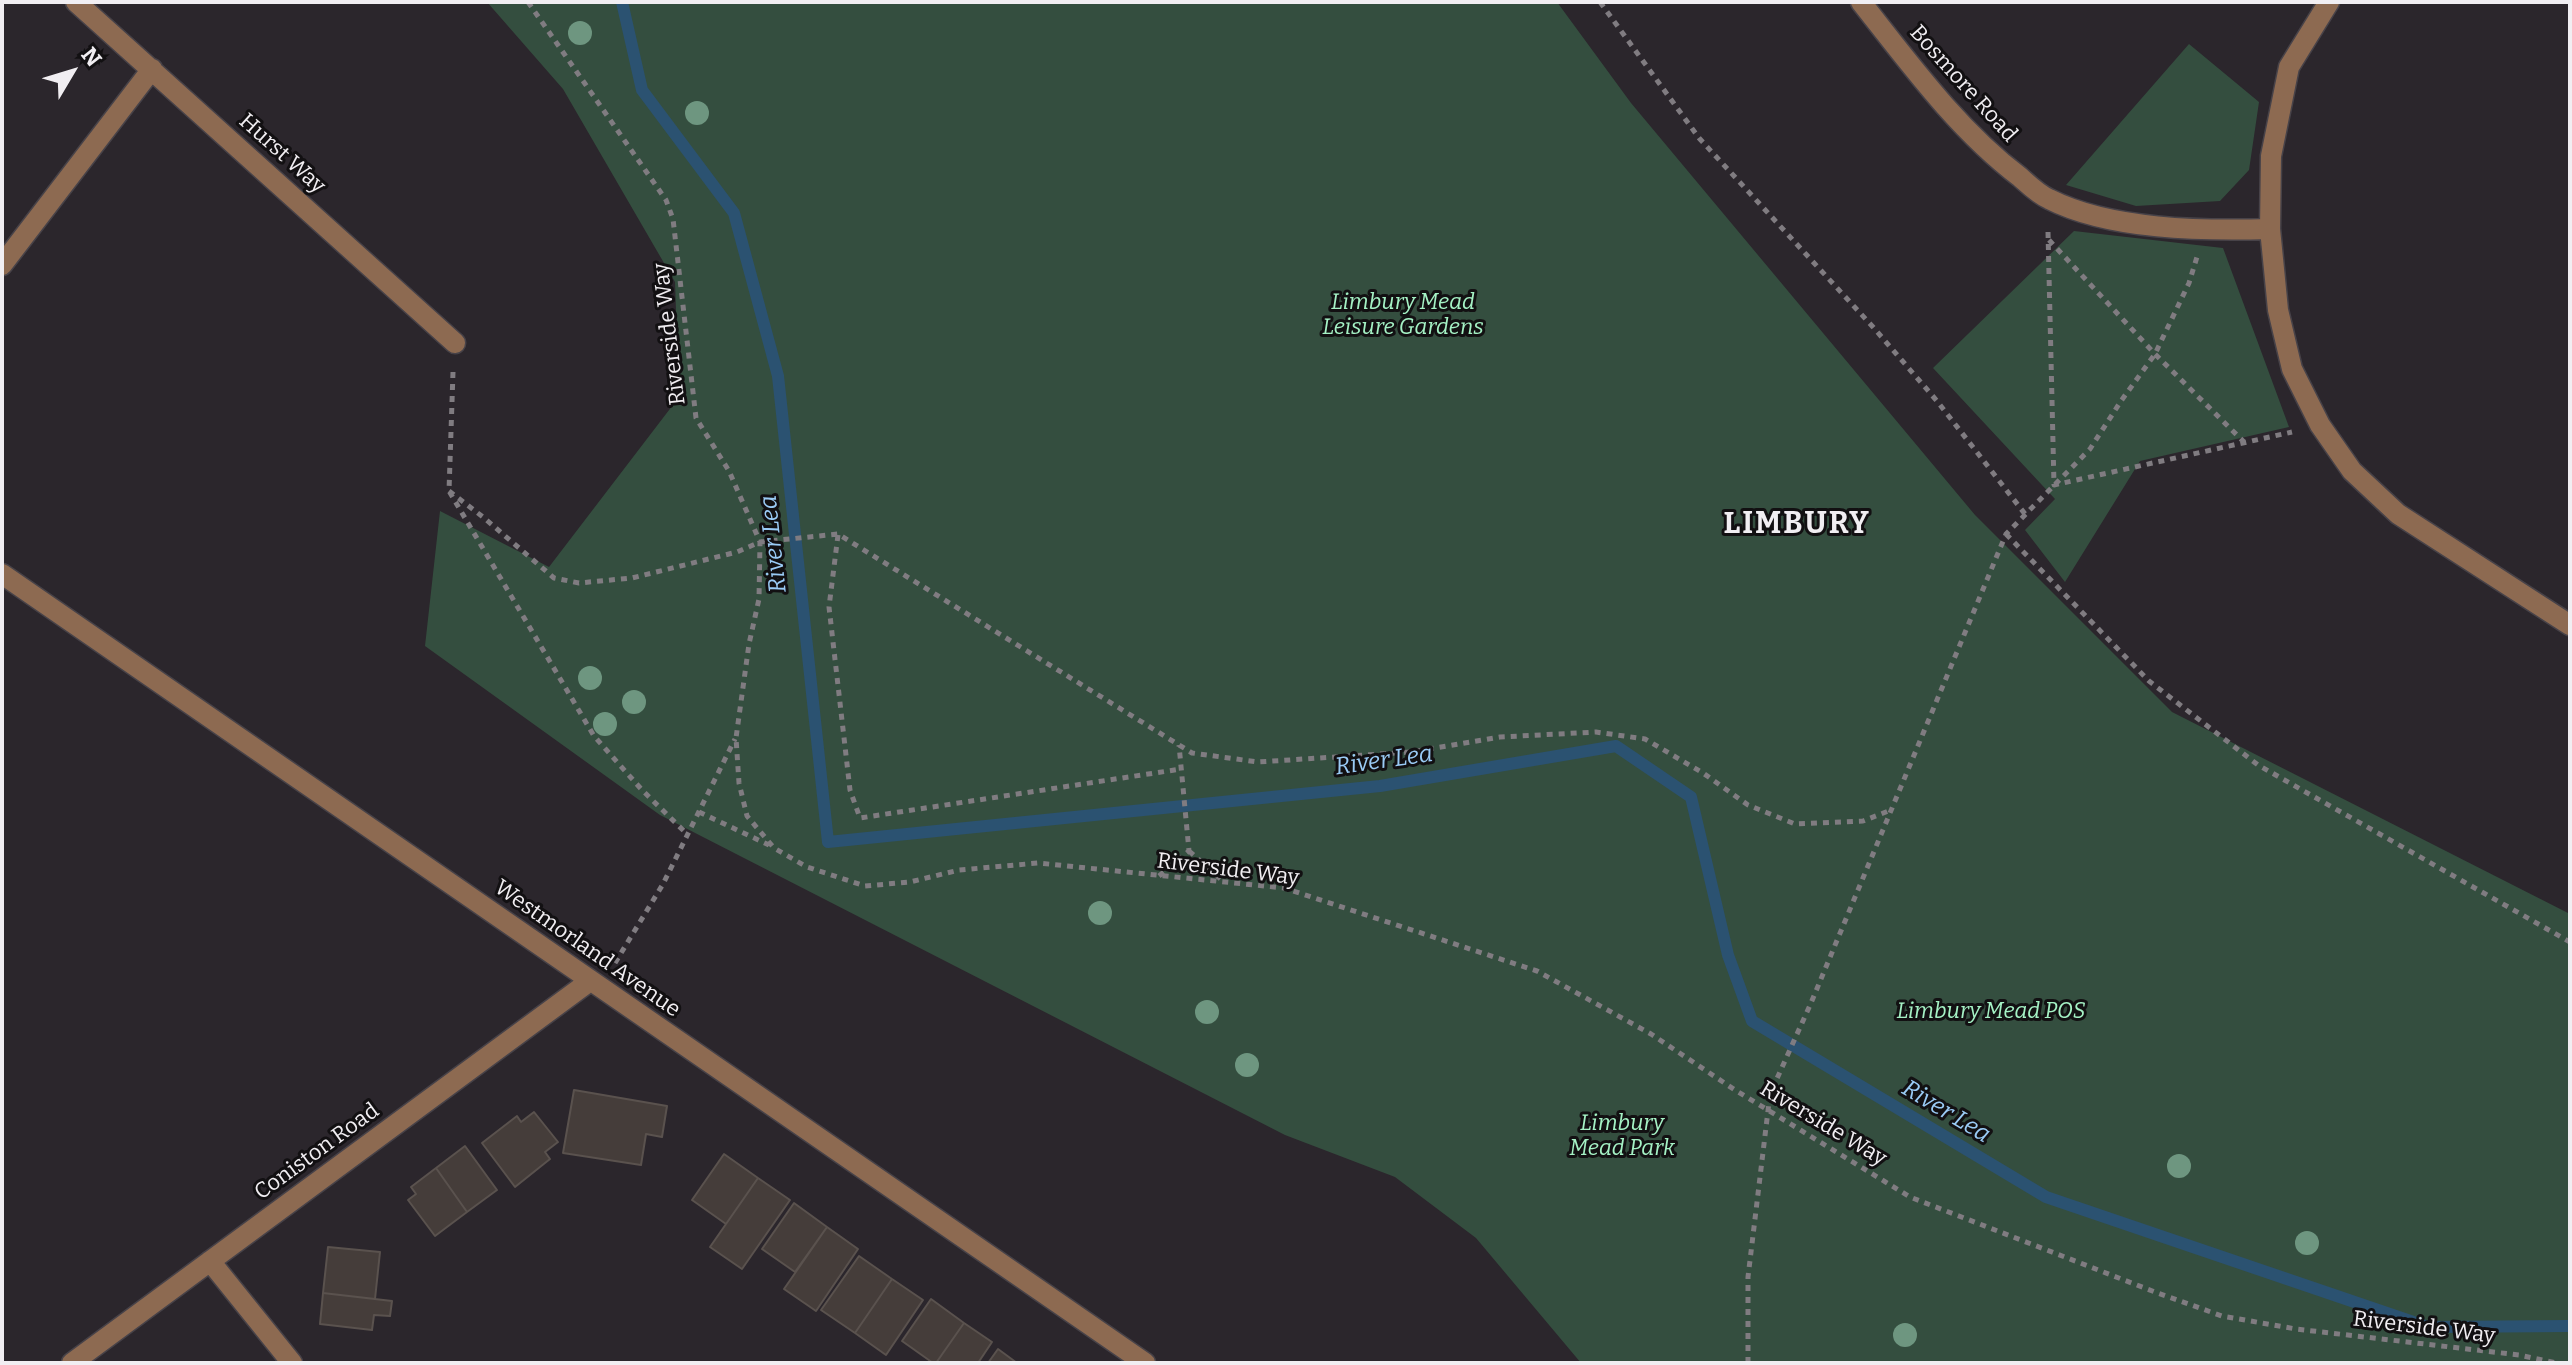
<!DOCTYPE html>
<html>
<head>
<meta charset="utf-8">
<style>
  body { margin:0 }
  #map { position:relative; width:2572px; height:1365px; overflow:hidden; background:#2b262c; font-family:Bitter,serif }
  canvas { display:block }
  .frame { position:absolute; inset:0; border:4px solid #f1eef2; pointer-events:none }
  .north { position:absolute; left:32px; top:32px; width:80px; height:80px; -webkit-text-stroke:6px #121012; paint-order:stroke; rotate:52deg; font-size:22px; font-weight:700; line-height:32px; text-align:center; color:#f1eef2 }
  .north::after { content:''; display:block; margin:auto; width:28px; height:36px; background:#f1eef2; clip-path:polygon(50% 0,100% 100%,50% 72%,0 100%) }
</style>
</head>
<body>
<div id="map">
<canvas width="2572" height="1365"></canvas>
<div class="frame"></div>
<div class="north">N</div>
</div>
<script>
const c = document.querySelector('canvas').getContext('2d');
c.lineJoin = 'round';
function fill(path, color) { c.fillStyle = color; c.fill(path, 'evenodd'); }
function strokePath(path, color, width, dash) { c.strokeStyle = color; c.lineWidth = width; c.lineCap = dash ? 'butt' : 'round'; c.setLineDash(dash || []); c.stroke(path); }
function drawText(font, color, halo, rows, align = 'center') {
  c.font = font + ' Bitter,serif'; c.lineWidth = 6; c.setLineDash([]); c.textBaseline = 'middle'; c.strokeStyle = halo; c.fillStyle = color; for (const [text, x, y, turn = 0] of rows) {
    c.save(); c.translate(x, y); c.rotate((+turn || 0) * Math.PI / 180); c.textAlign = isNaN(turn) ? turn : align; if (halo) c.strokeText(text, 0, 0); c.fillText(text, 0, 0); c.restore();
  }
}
fill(new Path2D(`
  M487,2H1557L1631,103L1975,515L2172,712L2570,914V1363H1581L1476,1238L1395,1177L1285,1135L660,815L425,646L440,511L549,567L679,397L675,282L563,89Z
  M2189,44L2259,102L2249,170L2220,201L2136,206L2066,185Z
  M2074,231L2223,248L2289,427L2140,461L2065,582L2025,530L2055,499L1933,368Z`), '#344e3f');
strokePath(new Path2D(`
  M622,2L642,90L734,213L778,376L828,842L1380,786L1616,746L1691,797L1728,955L1752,1021L2046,1197L2428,1327L2570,1326`), '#2b5271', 12);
const building = new Path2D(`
  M574,1090L667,1106L662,1137L646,1134L641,1165L563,1153Z
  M534,1112L558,1142L545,1152L550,1159L515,1187L482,1143L517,1116L521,1122Z
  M465,1146L497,1190L467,1212L436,1168Z
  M724,1154L758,1178L726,1224L692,1200Z
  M436,1168L467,1212L435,1236L408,1200L416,1194L411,1187Z
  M758,1178L790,1200L742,1269L710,1247Z
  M794,1203L827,1227L795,1272L762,1249Z
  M827,1227L858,1249L816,1311L784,1289Z
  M328,1247L380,1252L375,1299L323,1293Z
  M859,1256L892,1279L855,1333L821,1310Z
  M892,1279L923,1300L886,1355L855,1333Z
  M323,1293L392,1301L390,1316L374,1315L372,1330L320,1324Z
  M931,1299L964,1323L936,1363H933L902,1341Z
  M964,1323L992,1342L978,1363H936Z
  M998,1349L1017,1363H988Z`);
fill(building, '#453d3a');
strokePath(building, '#5a524e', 2);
const minor = new Path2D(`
  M76,2L455,343
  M1861,2C1910,64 1957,129 2020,177C2029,185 2038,194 2049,199C2110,230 2203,231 2270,229
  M2329,2L2289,67L2271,156L2270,229L2274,269L2278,310L2292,369L2320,425L2352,471L2398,514L2570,625
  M2,265L152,69
  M2,574L1145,1363
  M210,1261L292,1363
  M72,1363L590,981`);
strokePath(minor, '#474248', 23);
strokePath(new Path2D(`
  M528,2L666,200L673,219L696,418L729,471L760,542L759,599L749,644L736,738L739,783L747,816L774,848L807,867L865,886L910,882L959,870L1038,863L1284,888L1537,971L1651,1034L1735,1090L1910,1197L2155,1292L2222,1316L2296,1329L2519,1355L2556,1363
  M1600,2L1699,138L1873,327L1937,401L2025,514
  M2048,232L2054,485L2292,432
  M2049,240L2155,354L2244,442
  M453,372L449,491L594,736L642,790L688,835
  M449,491L483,517L554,578L579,583L632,578L737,552L760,542L838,534L1192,753L1258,762L1411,752L1500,737L1596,732L1645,739L1703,773L1748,805L1795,824L1863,821L1891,810
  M2006,534L2149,681L2258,765L2570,942
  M838,535L829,607L850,790L860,818L1181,769
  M699,812L769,845
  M1189,851L1224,882
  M1159,876L1189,851L1179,745
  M615,963L663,884L735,739
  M1748,1363V1277L1770,1094L1811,1003L2006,534L2090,449L2121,401L2155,354L2189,283L2197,257`), '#807c81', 5, [6, 6]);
strokePath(minor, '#8d6a51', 20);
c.fillStyle = '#6e9680';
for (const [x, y] of [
  [580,33],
  [697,113],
  [590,678],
  [634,702],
  [605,724],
  [1100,913],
  [1207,1012],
  [1247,1065],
  [2179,1166],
  [2307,1243],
  [1905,1335]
]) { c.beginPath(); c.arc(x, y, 12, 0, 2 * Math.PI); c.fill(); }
drawText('22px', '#f1eef2', '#121012', [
  ["Bosmore Road",1963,84,48],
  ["Hurst Way",282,154,42],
  ["Riverside Way",670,334,-97],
  ["Riverside Way",1228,870,7],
  ["Westmorland Avenue",587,949,35],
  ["Riverside Way",1823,1124,31],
  ["Coniston Road",317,1152,-36],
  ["Riverside Way",2424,1328,7]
]);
drawText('italic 22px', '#a5f2c5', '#121012', [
  ["Limbury Mead",1403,303],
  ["Leisure Gardens",1403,328],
  ["Limbury Mead POS",1991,1012],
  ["Limbury",1622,1124],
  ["Mead Park",1622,1149]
]);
drawText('italic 24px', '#9acbf5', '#121012', [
  ["River Lea",774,544,-96],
  ["River Lea",1384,761,-8],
  ["River Lea",1946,1112,31]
]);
c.letterSpacing = '2px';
drawText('bold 30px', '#f1eef2', '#121012', [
  ["LIMBURY",1797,525]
]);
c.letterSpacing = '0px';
</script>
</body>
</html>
